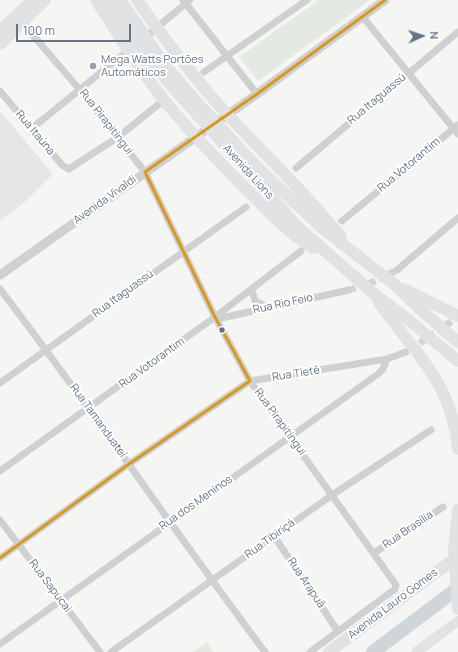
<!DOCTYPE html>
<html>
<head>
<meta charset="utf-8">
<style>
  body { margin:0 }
  #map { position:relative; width:458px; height:652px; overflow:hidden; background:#f5f6f4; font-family:Manrope,sans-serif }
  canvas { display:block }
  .north { position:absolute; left:402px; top:16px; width:40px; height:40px; -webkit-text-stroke:3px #fff; paint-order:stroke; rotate:87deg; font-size:11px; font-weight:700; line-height:16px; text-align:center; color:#647386 }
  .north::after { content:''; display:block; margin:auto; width:14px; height:18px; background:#647386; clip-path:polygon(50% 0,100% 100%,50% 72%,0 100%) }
  .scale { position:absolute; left:16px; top:24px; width:115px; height:18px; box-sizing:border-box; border:2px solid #647386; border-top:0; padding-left:5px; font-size:12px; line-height:14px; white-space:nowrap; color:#647386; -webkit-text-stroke:3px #fff; paint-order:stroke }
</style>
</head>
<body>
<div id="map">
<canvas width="458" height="652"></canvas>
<div class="north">N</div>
<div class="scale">100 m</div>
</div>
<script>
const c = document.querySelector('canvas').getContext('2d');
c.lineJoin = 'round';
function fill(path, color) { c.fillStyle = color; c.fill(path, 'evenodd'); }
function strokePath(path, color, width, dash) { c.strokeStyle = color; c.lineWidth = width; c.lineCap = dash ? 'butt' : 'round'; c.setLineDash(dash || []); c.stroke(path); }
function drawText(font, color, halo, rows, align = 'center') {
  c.font = font + ' Manrope,sans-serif'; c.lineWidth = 4; c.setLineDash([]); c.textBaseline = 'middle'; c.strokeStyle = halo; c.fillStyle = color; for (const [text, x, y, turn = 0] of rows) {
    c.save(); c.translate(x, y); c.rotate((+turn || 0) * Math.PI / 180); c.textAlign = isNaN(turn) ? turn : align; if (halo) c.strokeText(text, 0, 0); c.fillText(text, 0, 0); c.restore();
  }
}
fill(new Path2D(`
  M0,111L53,174L26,201L0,221Z`), '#e5e7e6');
fill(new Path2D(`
  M319,0H370L258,81L239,57Z
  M207,642L214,652H193Z`), '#e4e9e2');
strokePath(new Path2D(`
  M373,652L458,588`), '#cfd6da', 14);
strokePath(new Path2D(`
  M349,290L373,282L397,270
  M411,349L458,317`), '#d1d5d8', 7, [7, 3.5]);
strokePath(new Path2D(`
  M183,0L257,94
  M362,16L458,134
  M20,20L80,90L145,172L215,317L250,381L396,585L395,589L310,652
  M143,39L190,0
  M204,72L307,0
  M0,91L62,165L69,169L118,137L164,100
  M31,129L130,49
  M296,168L458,32
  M342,221L458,125
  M397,270L458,218
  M0,289C91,408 175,532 265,652
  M252,289L255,301L267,307
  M217,319L349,290
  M0,383L246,207
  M0,471L215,317L301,251
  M0,520L100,652
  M274,536L337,630
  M374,553L443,507
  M0,558L129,464L250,381L387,359L406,352
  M0,644L378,374L383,369L387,359
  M111,652L332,495L431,430`), '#cfd0d1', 7);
strokePath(new Path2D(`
  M0,275L257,94L385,0`), '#cfd0d1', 9);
strokePath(new Path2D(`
  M416,652L458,621`), '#e1e2e3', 10);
strokePath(new Path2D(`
  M0,31L33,0
  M0,44L45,0
  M458,510L454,550L458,609
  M329,652L458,556`), '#e1e2e3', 12);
strokePath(new Path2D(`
  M96,0C118,34 139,69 164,100C188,130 214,156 240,183C263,206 285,231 313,248
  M107,0L147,55L174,89L298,227L373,293L411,322L458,361
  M120,0L165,65L194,99L261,171L322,228L394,284L420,309L458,342
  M137,0C165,40 195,79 227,114C265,155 306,193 341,237
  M404,289L458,316
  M378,301C414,353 452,381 458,449`), '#e1e2e3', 12);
strokePath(new Path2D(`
  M0,558L129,464L250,381L215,317L145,172L257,94L385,0`), '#d89822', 3);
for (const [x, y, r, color] of [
  [93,66,4,"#97a1ac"],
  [222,330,3.5,"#647386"]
]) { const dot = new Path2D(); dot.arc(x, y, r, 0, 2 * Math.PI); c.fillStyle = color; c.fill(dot); strokePath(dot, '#fff', 1.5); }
drawText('11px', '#647386', '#fff', [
  ["Mega Watts Portões",101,60],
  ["Automáticos",101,73]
], 'left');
drawText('11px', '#647386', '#fff', [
  ["Rua Itaguassú",377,99,-40],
  ["Rua Pirapitingui",106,122,52],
  ["Rua Itaúna",35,133,50],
  ["Rua Votorantim",409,165,-40],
  ["Avenida Lions",248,172,48],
  ["Avenida Vivaldi",105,200,-36],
  ["Rua Itaguassú",123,294,-36],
  ["Rua Rio Feio",283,304,-12],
  ["Rua Votorantim",152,363,-36],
  ["Rua Tietê",296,374,-9],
  ["Rua Tamanduateí",98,421,54],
  ["Rua Pirapitingui",280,422,54],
  ["Rua dos Meninos",196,503,-35],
  ["Rua Brasília",408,530,-34],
  ["Rua Tibiriçá",270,539,-36],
  ["Rua Arapuã",306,583,56],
  ["Rua Sapucai",50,586,53],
  ["Avenida Lauro Gomes",393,604,-37]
]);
</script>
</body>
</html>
